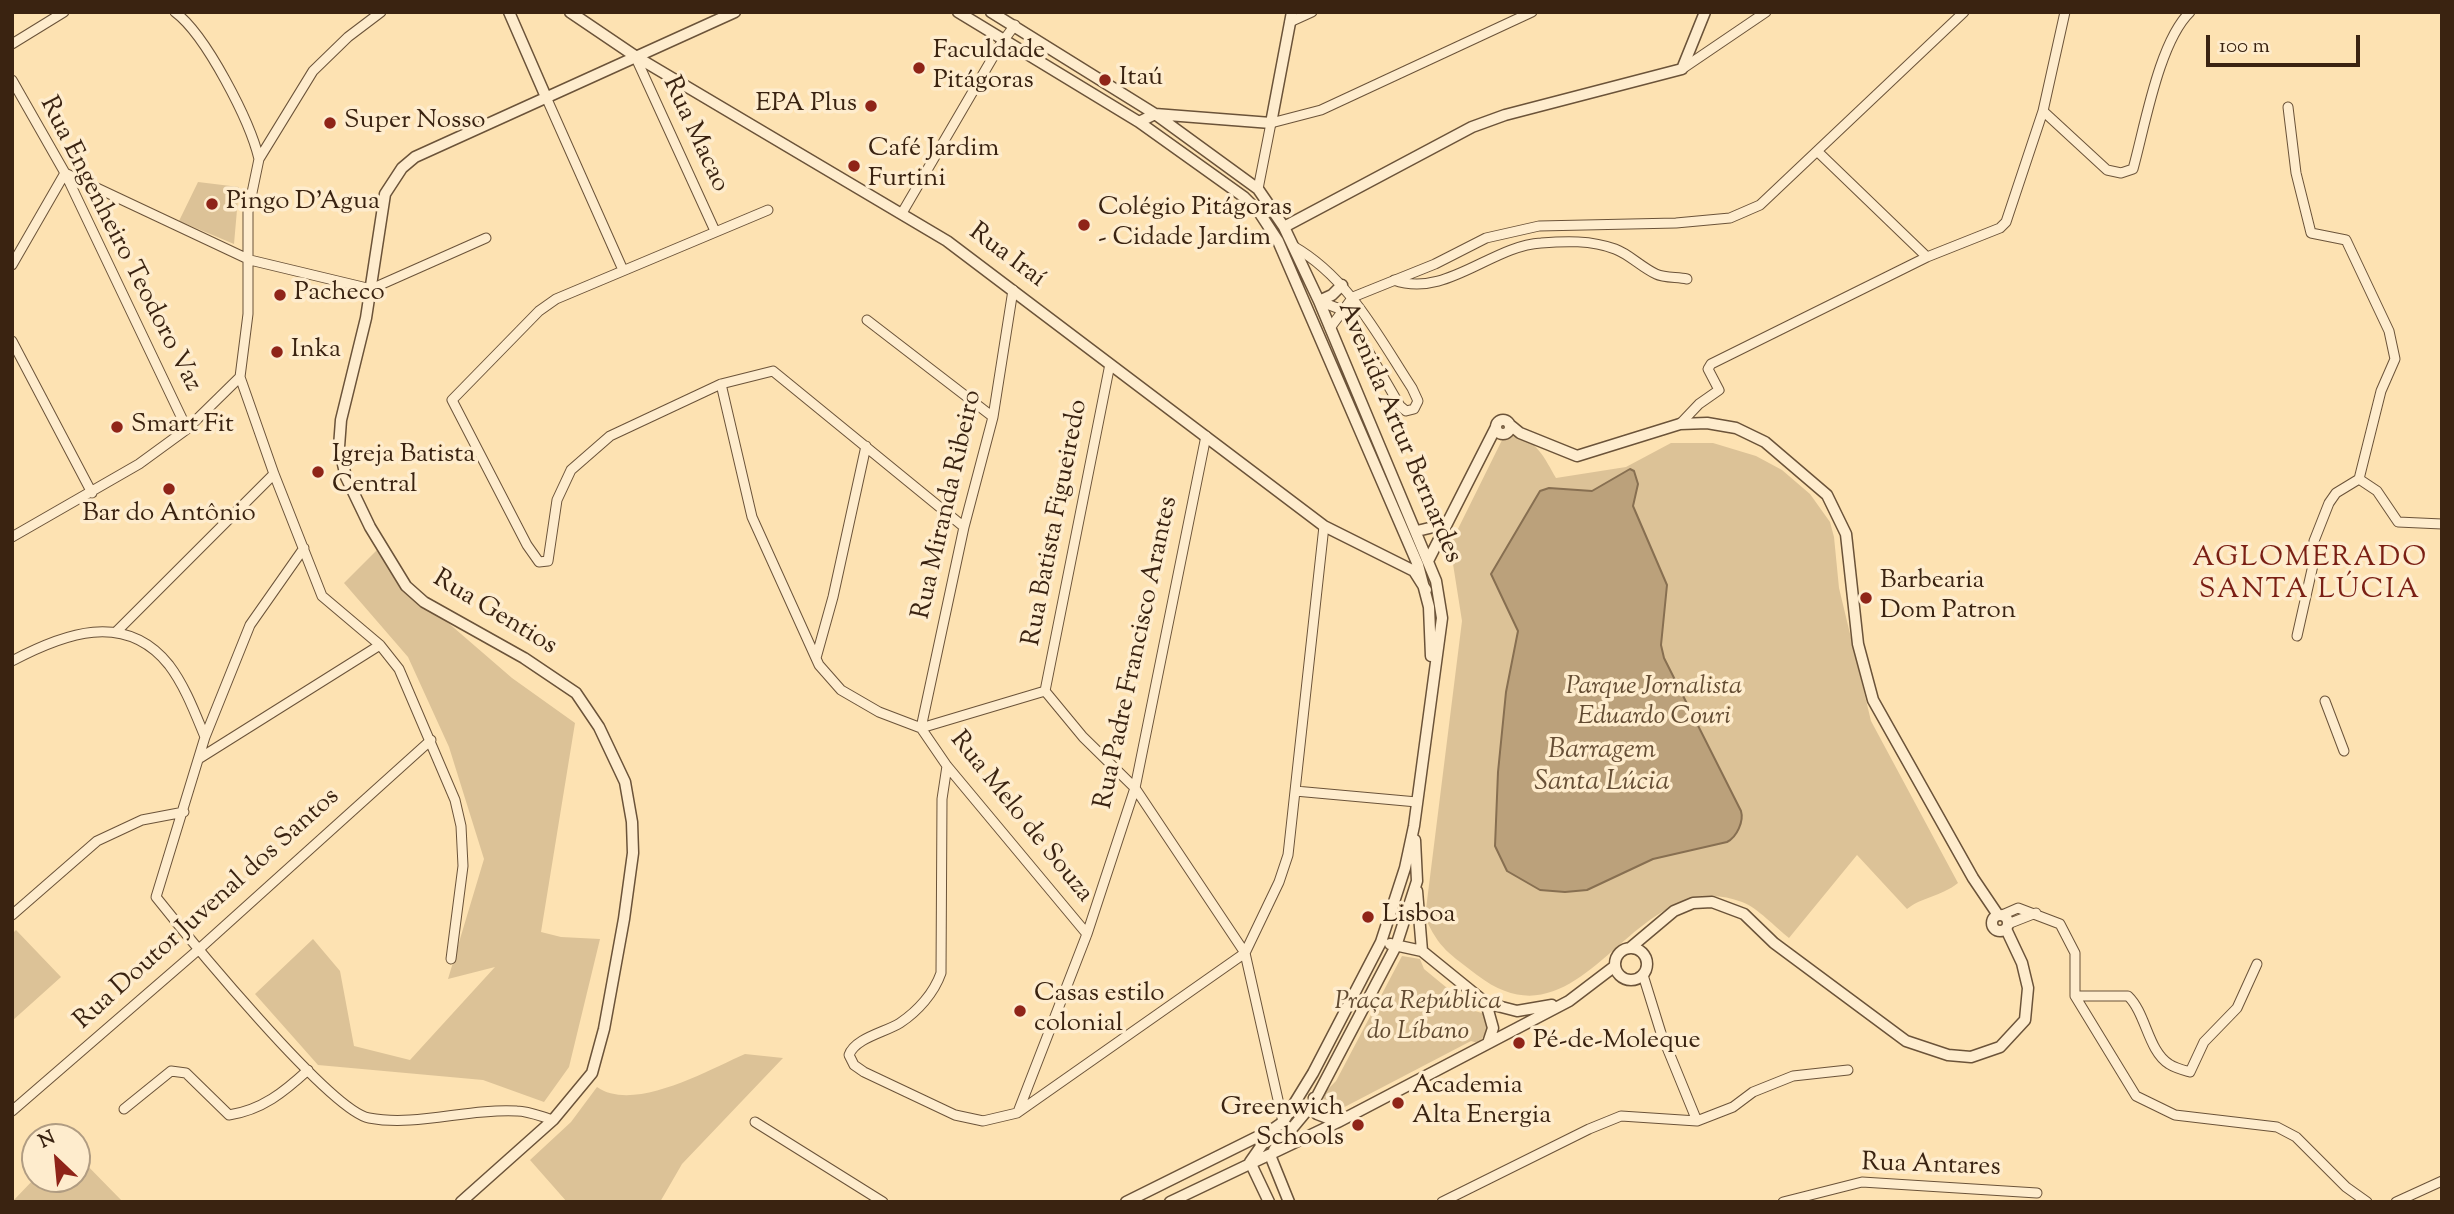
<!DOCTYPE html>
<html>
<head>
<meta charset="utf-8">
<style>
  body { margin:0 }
  #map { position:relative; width:2454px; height:1214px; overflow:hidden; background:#fde2b2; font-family:"Sorts Mill Goudy",serif }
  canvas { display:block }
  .frame { position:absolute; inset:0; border:14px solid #3a2311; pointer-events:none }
  .north { position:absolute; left:21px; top:1123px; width:70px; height:70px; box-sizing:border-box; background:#feeccd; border:2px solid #b09c82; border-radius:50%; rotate:334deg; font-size:19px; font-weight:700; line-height:28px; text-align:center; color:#3a2311 }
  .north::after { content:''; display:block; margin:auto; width:24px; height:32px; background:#8f2418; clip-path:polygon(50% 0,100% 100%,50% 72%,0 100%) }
  .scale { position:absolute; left:2206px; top:35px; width:154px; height:32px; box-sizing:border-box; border:4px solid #3a2311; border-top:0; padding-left:9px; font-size:21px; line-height:24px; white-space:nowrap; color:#3a2311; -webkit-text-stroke:5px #feeccd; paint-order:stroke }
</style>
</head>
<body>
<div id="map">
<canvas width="2454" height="1214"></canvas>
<div class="frame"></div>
<div class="north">N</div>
<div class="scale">100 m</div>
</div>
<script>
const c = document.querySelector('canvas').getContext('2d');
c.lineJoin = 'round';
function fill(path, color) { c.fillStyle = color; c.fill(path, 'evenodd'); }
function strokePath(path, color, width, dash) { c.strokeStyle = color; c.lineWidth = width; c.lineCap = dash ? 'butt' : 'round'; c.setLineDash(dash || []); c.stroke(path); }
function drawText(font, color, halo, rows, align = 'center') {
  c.font = font + ' "Sorts Mill Goudy",serif'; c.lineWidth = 7; c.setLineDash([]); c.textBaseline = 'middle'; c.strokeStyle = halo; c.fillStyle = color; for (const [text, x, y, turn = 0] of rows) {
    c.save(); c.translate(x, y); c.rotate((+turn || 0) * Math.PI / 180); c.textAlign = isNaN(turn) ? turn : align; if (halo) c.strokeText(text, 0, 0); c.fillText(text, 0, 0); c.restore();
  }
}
fill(new Path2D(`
  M198,182L239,187L234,244L179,221Z
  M1506,432L1511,436C1535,436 1545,459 1556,478L1626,467L1671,443H1713L1756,456L1782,470L1810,494L1830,522L1834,537L1839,588L1871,721L1958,883C1940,897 1922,897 1907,909L1857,855L1789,938C1775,927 1758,908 1742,902C1632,861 1585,1058 1477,975C1450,954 1439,949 1425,917L1462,621L1450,545Z
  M380,547L409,589L512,678L575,723L541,932L561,937L600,939L569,1067L544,1102L483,1080L318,1065L255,994L313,939L340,971L354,1046L410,1060L495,967L448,979L484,859L449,747L408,657L344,583Z
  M16,930L61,977L12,1021V934Z
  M1402,956L1420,959L1424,969L1475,1011L1482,1013C1490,1023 1487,1035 1478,1043L1471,1041L1335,1112L1324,1107L1323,1094L1336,1081Z
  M745,1054L783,1058L682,1164L660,1202H567L530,1160L571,1122L597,1087C634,1113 708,1070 745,1054Z
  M77,1155L123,1202H12L35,1178L77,1179Z`), '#dcc297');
const water = new Path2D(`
  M1630,469L1634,471L1638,484L1633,506L1667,585L1661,645L1664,658L1741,811C1744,821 1737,837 1727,842L1653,859L1587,890L1565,892L1540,890L1507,871L1495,846L1498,772L1506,692L1518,631L1491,574L1540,491L1549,488L1592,491Z`);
fill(water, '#bba17b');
strokePath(water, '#876f51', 2);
const minor = new Path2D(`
  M175,12C206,35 250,121 259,159
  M1290,22L1312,12
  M12,44L64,12
  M635,56L715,231
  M1682,69L1766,12
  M12,80L65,173L187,429
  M546,97L623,270
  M2288,107L2296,173L2311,233L2346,240L2389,331L2395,359L2381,391L2359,479
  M2043,111L2107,170L2121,173L2133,169C2145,126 2159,42 2190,12
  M1817,151L1927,257
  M65,173L250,260L371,289L486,238
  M1258,189L1271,123L1321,110L1532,12
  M768,210L556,299L539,311L452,400L527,545L539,562L548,561L557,500L571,470L610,436L721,384L773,371L964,527
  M902,213L1000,45L1015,25
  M1293,246C1349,278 1378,336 1412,388L1418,401L1414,409L1406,411L1400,406L1345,311L1319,301
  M12,265L65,173
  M1394,280C1445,299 1491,246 1541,243C1565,241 1591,240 1615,249C1629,254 1641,267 1656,274C1664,278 1677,277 1687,279
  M1013,290L993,417L964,527L921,728L947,766L1087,934
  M867,320L993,417
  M1330,328L1353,297L1435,264L1486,238L1539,226L1676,223L1730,218L1760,205L1964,12
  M12,341L92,493
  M240,377L274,474L322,596L380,645L399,669L455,800L461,826L463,866L451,959
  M721,384L752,517L819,665L841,690L879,712L921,728L1045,691
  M1680,424L1699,404L1719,390L1708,369L1711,364L1927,257L2000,228L2006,222L2043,111L2065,12
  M2359,479L2377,491L2398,522L2442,524
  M12,537L139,464L187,429L240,377L248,314V212L259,159L313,71L348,37L381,12
  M304,548L250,625L205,737L156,897C187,936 330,1111 369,1118C417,1127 468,1108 517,1111C529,1111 542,1117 553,1120
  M117,631L274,474
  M2297,636L2313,565L2314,541L2329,503L2336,493L2359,479
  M816,658L833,597L866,446
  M12,661C63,634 125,610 169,665C185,686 195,713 205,737
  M1045,691L1083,737L1135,788L1245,953L1283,1122
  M1045,691L1110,364
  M2325,701L2344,751
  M200,758L380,645
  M947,766L942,799L941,973C934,993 918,1011 900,1023C886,1032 855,1038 849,1055L854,1065L864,1072L955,1115L983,1121L1017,1113L1245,953L1279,882L1288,855L1324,526
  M1295,791L1417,802
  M12,915L97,841L142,820L184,812
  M2002,915L2018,908L2060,924L2075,953V996L2136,1096L2175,1115L2277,1127L2296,1137L2346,1187L2367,1202
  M2008,924L2036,913
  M1643,975L1661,1033L1697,1121
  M2075,996H2128C2146,1013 2148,1051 2169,1064C2175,1068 2183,1070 2190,1072L2204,1042L2237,1008L2257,964
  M124,1109L171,1071L186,1073L229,1115C262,1110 284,1092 308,1070
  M12,1111L198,950L431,740
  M1018,1112L1087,934L1135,788L1206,436
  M755,1122L883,1202
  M1442,1202L1589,1129L1621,1116L1697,1121L1733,1107L1753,1092L1793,1076L1848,1070
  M1783,1202L1862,1182L2037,1193
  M2396,1202L2442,1181`);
const tertiary = new Path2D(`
  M509,12L546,97
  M570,12L635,56L947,241L1324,526L1414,571L1426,590
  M958,12L1139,122L1244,197L1259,212L1278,241L1418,565L1429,607L1431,656
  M991,12L1155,114L1258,189L1284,227L1319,301L1436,581L1442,618L1414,826L1405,868L1381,942L1313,1073L1283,1122L1273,1129L1250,1162
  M1139,122L1155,114L1271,123L1292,12
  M1284,227L1472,127L1505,115L1682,69L1705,12
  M1319,301L1332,295L1342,285
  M1496 427a7 7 0 1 1 14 0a7 7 0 1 1-14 0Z
  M1509,424L1520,433L1577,456L1680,424L1707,423L1736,428L1765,442L1827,495L1846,534L1858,644L1873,700L1973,878L1998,915
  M1417,531L1446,524
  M1429,559L1496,427
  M1417,891L1422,951
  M1992 923a8 8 0 1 1 16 0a8 8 0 1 1-16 0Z
  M1390,944L1422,951L1486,1003L1517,1011L1552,1005
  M1615 964a16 16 0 1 1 32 0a16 16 0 1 1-32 0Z
  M1630,948L1674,911L1693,903L1712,902L1744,914L1774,943L1906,1041L1948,1055L1971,1057L2000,1047L2025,1020L2028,988L2022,963L2006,929
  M1486,1003L1493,1028L1488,1043
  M1314,1098L1317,1114L1338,1122
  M1274,1150L1314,1102L1396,946L1417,881L1415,840
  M1270,1155L1289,1202
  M1250,1162L1269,1202
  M461,1202L553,1120L592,1073L604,1029L624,919L633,853L632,822L625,782L599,727L576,693L524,658L424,602L406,586L370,527L346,477L339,447L341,420L366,318L385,194L402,168L415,157L735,12
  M1126,1202L1271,1130
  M1170,1202L1338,1122L1569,1001L1615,966`);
strokePath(minor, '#6b5339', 11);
strokePath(tertiary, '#6b5339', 13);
strokePath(minor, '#feeccd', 9);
strokePath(tertiary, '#feeccd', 10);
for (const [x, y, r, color] of [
  [919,68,7,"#8f2418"],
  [1105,80,7,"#8f2418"],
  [871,106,7,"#8f2418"],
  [330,123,7,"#8f2418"],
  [854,166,7,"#8f2418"],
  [212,204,7,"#8f2418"],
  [1084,225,7,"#8f2418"],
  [280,295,7,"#8f2418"],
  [277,352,7,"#8f2418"],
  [117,427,7,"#8f2418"],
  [318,472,7,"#8f2418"],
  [169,489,7,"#8f2418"],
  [1866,598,7,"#8f2418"],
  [1368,917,7,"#8f2418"],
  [1020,1011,7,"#8f2418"],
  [1519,1043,7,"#8f2418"],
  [1398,1103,7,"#8f2418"],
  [1358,1125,7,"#8f2418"]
]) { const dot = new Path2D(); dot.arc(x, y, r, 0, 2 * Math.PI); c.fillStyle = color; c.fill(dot); strokePath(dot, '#feeccd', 2.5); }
drawText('26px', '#3a2311', '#feeccd', [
  ["Faculdade",933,53],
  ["Pitágoras",933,83],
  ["Itaú",1119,80],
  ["EPA Plus",857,106,"right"],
  ["Super Nosso",344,123],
  ["Café Jardim",868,151],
  ["Furtini",868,181],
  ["Pingo D'Agua",226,204],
  ["Colégio Pitágoras",1098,210],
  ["- Cidade Jardim",1098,240],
  ["Pacheco",294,295],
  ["Inka",291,352],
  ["Smart Fit",131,427],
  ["Igreja Batista",332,457],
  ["Central",332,487],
  ["Bar do Antônio",169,516,"center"],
  ["Barbearia",1880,583],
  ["Dom Patron",1880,613],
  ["Lisboa",1382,917],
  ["Casas estilo",1034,996],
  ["colonial",1034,1026],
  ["Pé-de-Moleque",1533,1043],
  ["Academia",1412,1088],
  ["Alta Energia",1412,1118],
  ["Greenwich",1344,1110,"right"],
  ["Schools",1344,1140,"right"]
], 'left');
drawText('26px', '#3a2311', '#feeccd', [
  ["Rua Macao",694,135,65],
  ["Rua Engenheiro Teodoro Vaz",119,245,63],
  ["Rua Iraí",1006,257,37],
  ["Avenida Artur Bernardes",1398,433,67],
  ["Rua Miranda Ribeiro",949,505,-77],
  ["Rua Batista Figueiredo",1057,523,-79],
  ["Rua Gentios",494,614,31],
  ["Rua Padre Francisco Arantes",1138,653,-78],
  ["Rua Melo de Souza",1020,818,51],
  ["Rua Doutor Juvenal dos Santos",208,910,-42],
  ["Rua Antares",1931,1167,2]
]);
drawText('italic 26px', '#624b32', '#feeccd', [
  ["Parque Jornalista",1654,689],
  ["Eduardo Couri",1654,719],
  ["Praça República",1418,1004],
  ["do Líbano",1418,1034]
]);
c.letterSpacing = '2px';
drawText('28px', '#7a1f14', '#feeccd', [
  ["AGLOMERADO",2310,560],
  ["SANTA LÚCIA",2310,592]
]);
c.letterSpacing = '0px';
drawText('italic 28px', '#674f36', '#feeccd', [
  ["Barragem",1602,752],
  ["Santa Lúcia",1602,784]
]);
</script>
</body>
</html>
